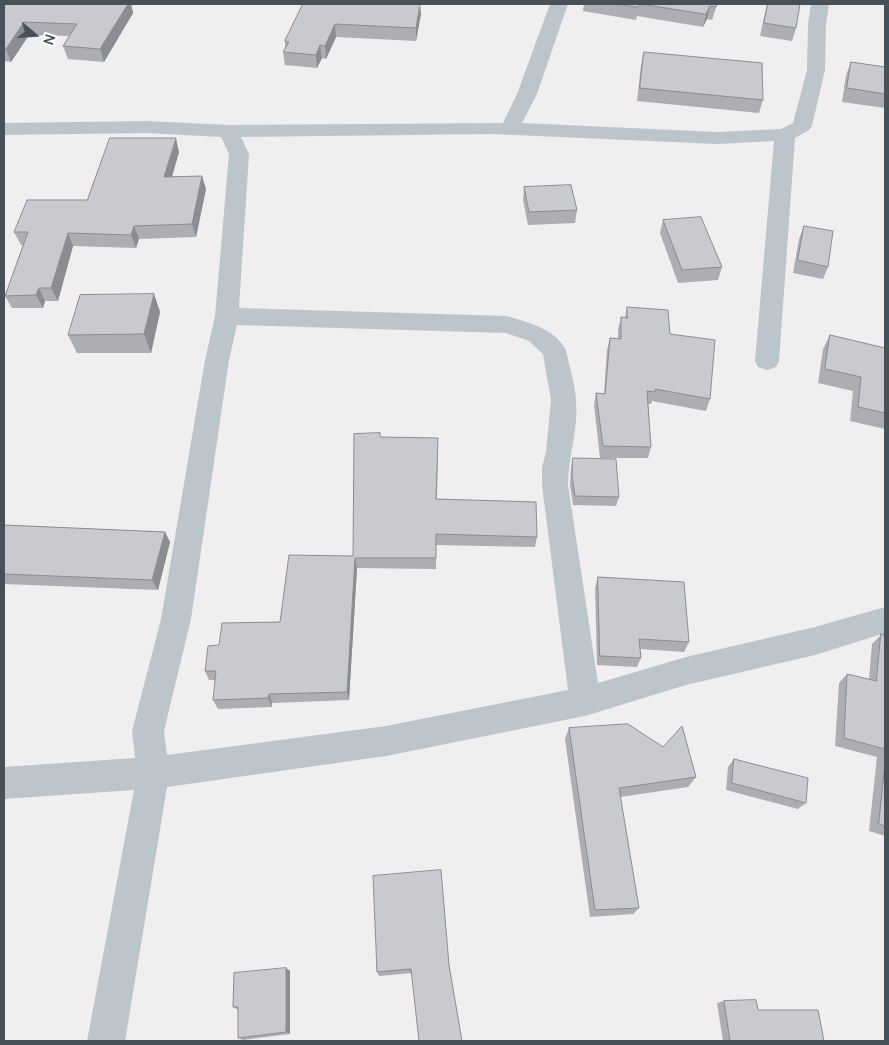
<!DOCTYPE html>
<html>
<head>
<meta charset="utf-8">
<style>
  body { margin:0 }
  #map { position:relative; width:889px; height:1045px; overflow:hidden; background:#f0eeee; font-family:Manrope,sans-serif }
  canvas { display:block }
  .frame { position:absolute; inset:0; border:5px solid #47515a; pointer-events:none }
  .north { position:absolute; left:10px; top:10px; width:50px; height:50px; -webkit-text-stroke:4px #fff; paint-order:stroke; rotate:108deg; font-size:14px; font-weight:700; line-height:20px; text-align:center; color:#47515a }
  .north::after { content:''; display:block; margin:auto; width:18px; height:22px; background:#47515a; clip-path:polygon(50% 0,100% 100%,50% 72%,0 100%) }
</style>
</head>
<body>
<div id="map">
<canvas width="889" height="1045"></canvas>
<div class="frame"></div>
<div class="north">N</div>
</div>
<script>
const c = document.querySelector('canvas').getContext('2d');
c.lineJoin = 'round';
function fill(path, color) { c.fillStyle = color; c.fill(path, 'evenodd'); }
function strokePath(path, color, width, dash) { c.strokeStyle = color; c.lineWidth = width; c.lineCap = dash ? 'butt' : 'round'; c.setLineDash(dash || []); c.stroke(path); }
fill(new Path2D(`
  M550,4H568L537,94L522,123L717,132L781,129L793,123L807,70L808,24L811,4H829L826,24L825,70L812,126L809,130L795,138L779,361L776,367L767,370L758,367L755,361L774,141L717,144L492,134L241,137L249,154L239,308L507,316C529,323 554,328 566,350C569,366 575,383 576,400C579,428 568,457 568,485L598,683L686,657L815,627L885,607V633L815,655L686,685L585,716L386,756L167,787L125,1041H87L134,790L4,799V767L135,758L132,731L161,619L205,360L215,316L229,154L221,137L147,133L4,135V123L147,121L229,125L503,123L517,94ZM237,325L506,333L529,341L543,354L551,400L546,452L542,467V485L568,690L386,726L167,755L164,731L191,619L229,360Z`), '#bdc5cc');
fill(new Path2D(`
  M4,4H131L133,13L104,62L68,59L63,46L69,36L29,35L11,62L4,61Z
  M303,4L421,14L416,41L336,37L326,59L322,58L317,68L285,65L283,52L285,48V41Z
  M584,4H717L712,20L707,19L703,27L637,16L636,20L583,11Z
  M767,4H800L796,28L792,41L760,36Z
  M644,52L763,100L759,113L637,101L641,65Z
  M851,62L885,67V108L842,102L846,75Z
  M179,152L172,177L202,176L206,189L196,237L139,239L136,248L73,246L58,301H45L43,308H12L5,296L23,245H21L14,232L87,200Z
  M524,187L577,210L575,223L528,225L523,200Z
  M663,220L722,267L718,280L678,283L660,233Z
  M804,226L828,267L823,279L793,273L799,239Z
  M154,294L160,312L151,353H77L68,335Z
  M627,307L670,334L710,399L706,411L652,401L651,404H648L651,447L648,458H600L594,405L596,393L604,394L607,350L610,338L618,339V330L621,317H625Z
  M830,335L885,348V429L850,421L853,391L818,383L823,349Z
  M380,437L438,449L437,499L537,537L535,547L436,545V569L357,568L349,700L272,703V707L218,709L213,700L215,680H209L205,671L219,645L280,622L353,556Z
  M573,458L619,497L616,506L573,505L570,485L571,468Z
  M4,525L165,532L170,542L158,590L4,584Z
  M598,577L689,642L684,652L640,649L641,658L637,667L597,665L595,588Z
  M885,631V836L869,831L877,757L835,746L839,683L847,674L869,679L872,644Z
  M569,728L696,777L688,787L620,797L639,908L633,914L590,917L565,739Z
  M734,759L806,803L798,809L726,790L728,767Z
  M441,870L412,973L379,976L377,972Z
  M286,968L290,971V1034L243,1040L238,1038V1010L233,1007Z
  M724,1001L758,1010L824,1041H723L717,1003Z`), '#acaeb3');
fill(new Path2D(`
  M128,4H131L133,13L104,62L100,49Z
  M420,4L421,14L416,41V28Z
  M710,6L707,19L703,27L706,14Z
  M24,22L29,35L11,62L6,49Z
  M335,24L336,37L326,59L325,46Z
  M320,45L322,58L317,68L316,55Z
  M176,138L179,152L168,190L164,177Z
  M202,176L206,189L196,237L192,224Z
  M134,226L139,239L136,248L131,235Z
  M68,233L73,246L58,301L51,288Z
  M39,288L45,301L43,308L36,295Z
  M154,294L160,312L151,353L144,334Z
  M165,532L170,542L158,590L152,580Z
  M355,558L357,568L349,700L347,692Z
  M269,694L272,703V707L268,698Z
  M286,968L290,971V1034L286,1032Z`), '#8c8d92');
const building = new Path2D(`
  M4,4H128L100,49L63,46L77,24L24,22L6,49H4Z
  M303,4H420L416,28L335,24L325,46L320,45L316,55L283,52L289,42L285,41Z
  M618,4H639L638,7Z
  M641,4H717L716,7L710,6L706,14Z
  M768,4H800L796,28L764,23Z
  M644,52L762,63L763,100L640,88Z
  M851,62L885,67V94L847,88Z
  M110,138H176L164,177L202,176L192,224L134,226L131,235L68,233L51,288H39L36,295L5,296L28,232H14L27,200H87Z
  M571,185L577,210L529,212L524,187Z
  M701,217L722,267L682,270L663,220Z
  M804,226L833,231L828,267L798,260Z
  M154,294L144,334L68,335L80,295Z
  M627,307L668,310L670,334L715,340L710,399L655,389V392L647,391L651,447L603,446L596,393L605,394L610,338L621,339V317L627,318Z
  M830,335L885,348V413L858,407L861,377L825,369Z
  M380,433V437L438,438L436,499L536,502L537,537L436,534V558H355L347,692L269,694L268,698L213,700L216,671H205L208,646L219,645L222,623L280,622L289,555L353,556L354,434Z
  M573,458L616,459L619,497L575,496L572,476Z
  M4,525L165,532L152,580L4,574Z
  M598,577L684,582L689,642L639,639L641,658L600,656Z
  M881,634L885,636V749L844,738L847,674L876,681Z
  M628,724L663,747L682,726L696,777L619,788L639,908L595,910L569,728Z
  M734,759L808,778L806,803L732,783Z
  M885,763V826L879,824Z
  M441,870L449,965L462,1041H419L411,969L377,972L373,876Z
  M286,968V1032L238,1038V1007H233L234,973Z
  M756,1000L758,1010H818L824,1041H730L724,1001Z`);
fill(building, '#c8cad0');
strokePath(building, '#8c8d92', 1);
</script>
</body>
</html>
